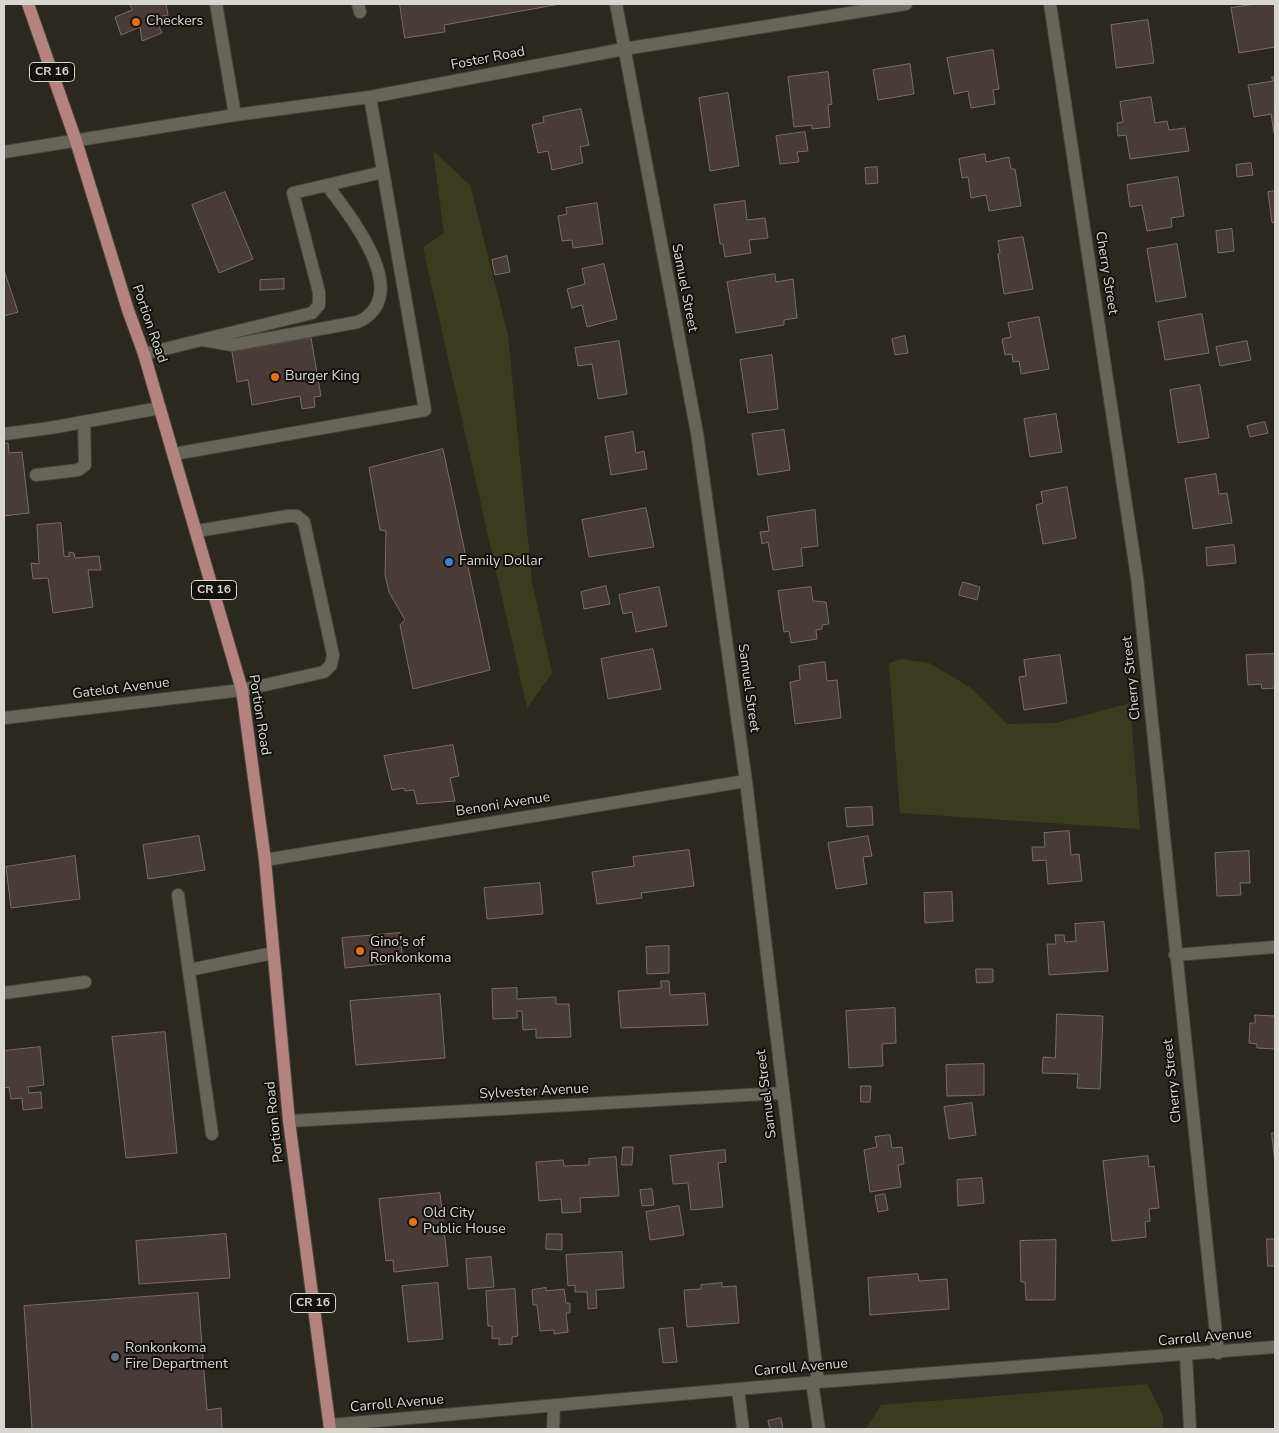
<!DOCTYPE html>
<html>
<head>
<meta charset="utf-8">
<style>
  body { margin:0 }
  #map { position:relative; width:1279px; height:1433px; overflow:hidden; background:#2b291e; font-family:"Nunito Sans",sans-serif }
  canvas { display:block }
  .frame { position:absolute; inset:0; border:5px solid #d8d7cf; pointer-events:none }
</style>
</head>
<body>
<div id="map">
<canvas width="1279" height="1433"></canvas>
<div class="frame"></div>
</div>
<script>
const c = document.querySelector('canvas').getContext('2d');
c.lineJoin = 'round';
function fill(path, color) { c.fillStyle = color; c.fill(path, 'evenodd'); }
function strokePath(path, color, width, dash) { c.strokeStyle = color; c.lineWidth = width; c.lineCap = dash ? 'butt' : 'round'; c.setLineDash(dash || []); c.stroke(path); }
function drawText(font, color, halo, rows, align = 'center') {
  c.font = font + ' "Nunito Sans",sans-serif'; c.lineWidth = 4; c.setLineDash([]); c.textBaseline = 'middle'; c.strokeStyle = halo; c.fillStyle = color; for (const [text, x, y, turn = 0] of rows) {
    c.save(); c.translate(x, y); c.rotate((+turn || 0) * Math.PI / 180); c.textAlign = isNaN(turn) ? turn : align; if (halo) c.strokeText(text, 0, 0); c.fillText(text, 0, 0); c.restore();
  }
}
fill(new Path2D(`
  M433,151L470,185L508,335L532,582L552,673L527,708L423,247L444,233Z
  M901,659L929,663L970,687L1007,724L1056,723L1130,703L1140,829L900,813L889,663Z
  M1147,1384L1163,1416V1429H866L881,1405Z`), '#3a3c20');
const building = new Path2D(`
  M130,4H166L168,15L155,18L162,33L142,41L140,27L121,35L115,17L132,10Z
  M400,4H560L444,25L445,32L405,38Z
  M1256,4H1275V47L1239,53L1231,8Z
  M1148,20L1154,63L1116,68L1111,25Z
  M993,50L999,89L993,90L995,104L971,108L968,91L954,94L947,58Z
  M910,64L914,94L878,100L873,70Z
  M828,72L832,104L828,105L830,127L812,129V125L794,127L788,77Z
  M1272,77H1275L1274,133L1271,114L1254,117L1248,85L1273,81Z
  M728,93L739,166L710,171L699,98Z
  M1151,97L1155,123L1167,121L1169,130L1185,128L1189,151L1130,159L1126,135L1118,136L1117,123L1123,122L1120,102Z
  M581,109L589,145L580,147L583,163L552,170L548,151L538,153L532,125L544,122L543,117Z
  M805,132L808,151L797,152L799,162L780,164L776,136Z
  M985,154L986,162L1009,157L1011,169H1015L1021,206L989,211L986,195L971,198L968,177L962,178L959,159Z
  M1251,163L1253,175L1237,177L1236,165Z
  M877,167L878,183L866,184L865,168Z
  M1178,177L1184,216L1171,218L1172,227L1147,231L1142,205L1130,207L1127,185Z
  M1275,191V222L1272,223L1268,192Z
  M225,192L253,259L219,273L192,205Z
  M745,201L747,220L765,218L768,238L749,240L751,253L725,257L723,244H720L714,205Z
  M597,203L603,244L573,248L572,240L562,241L558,216L567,214L566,208Z
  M1232,229L1234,251L1218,253L1216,231Z
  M1023,237L1033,289L1004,294L998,254L1000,253L998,241Z
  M1177,244L1186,297L1156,302L1147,249Z
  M507,256L510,272L495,275L492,260Z
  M604,264L617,319L587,327L582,305L572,308L567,289L585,284L582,269Z
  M4,270L18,312L4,316Z
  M775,274L776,282L793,279L797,318L784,320V325L736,333L727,282Z
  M284,279V289L260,290V280Z
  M1202,314L1209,353L1165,360L1158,322Z
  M1039,317L1049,369L1021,374L1019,361L1013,362L1012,354L1005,355L1002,339L1011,337L1008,323Z
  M905,336L908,353L895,355L892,339Z
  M311,338L321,396L314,397L315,407L302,409L300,396L252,405L248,380L237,382L232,352Z
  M619,341L627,394L598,399L592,364L578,366L575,348Z
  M1247,341L1251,360L1220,366L1216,347Z
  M772,355L778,409L748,413L740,360Z
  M1200,385L1209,438L1178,443L1170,390Z
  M1056,414L1062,452L1030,457L1024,419Z
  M1265,422L1268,433L1250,437L1247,426Z
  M784,430L790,470L758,475L752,434Z
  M633,432L636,453L644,451L647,469L611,475L605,437Z
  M4,443H8L9,453L22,452L29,513L4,516Z
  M443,449L490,670L413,689L400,625L405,620L389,592L385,575L386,531L380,530L369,468Z
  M1216,474L1219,494L1227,493L1232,523L1193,529L1185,479Z
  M1067,487L1076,538L1043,544L1036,505L1043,503L1041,492Z
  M646,508L654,547L589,557L582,520Z
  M815,510L818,546L801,548L803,566L773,570L768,542L762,544L760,532L769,531L767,517Z
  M61,523L64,556L69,557V552L74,553L75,558L99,556L101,570H88L93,607L53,613L48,578L33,579L31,563L39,564L37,525Z
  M1234,545L1236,563L1207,566L1206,548Z
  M963,582L980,587L977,600L959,595Z
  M606,586L610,604L584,609L581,592Z
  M659,587L667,626L636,632L632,612L623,614L619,595Z
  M811,587L813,601L826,602L829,624L822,625V629L816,630L817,639L791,643L789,631L784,632L778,591Z
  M653,649L661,689L608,699L601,659Z
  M1275,654V688L1262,689L1261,684L1248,685L1246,655Z
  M1060,655L1067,703L1024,710L1019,677L1026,676L1024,660Z
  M825,662L827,681L837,680L841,718L795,724L790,682L800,680L799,666Z
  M453,745L459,776L450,778L455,801L417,804L414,790L405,791L404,788L392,790L384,756Z
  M872,807L873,825L847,827L845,808Z
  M1069,831L1071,855L1079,854L1082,881L1048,884L1046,860L1033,861L1032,847H1045L1044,833Z
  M199,836L205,870L148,879L143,845Z
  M868,836L872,856L863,857L867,884L836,889L828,843Z
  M689,850L694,886L641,893L642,898L597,904L592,872L634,866L633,857Z
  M1249,851L1250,883H1240L1241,895L1217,896L1215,853Z
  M75,856L80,899L11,908L6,867Z
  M540,883L543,914L487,919L484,888Z
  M952,892L953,921L925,923L924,893Z
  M1104,922L1108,971L1049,975L1047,944H1056L1055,935H1064L1065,942L1076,941L1075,924Z
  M400,933L403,962L345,968L342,938Z
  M669,946V973L647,974L646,947Z
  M976,969H993V982L977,983Z
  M661,981H669L670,995L705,993L708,1025L621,1028L618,991L661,988Z
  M517,988V999L556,997V1004H569L571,1037L536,1038V1029L523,1030L522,1011H517V1018L493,1019L492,989Z
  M440,994L445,1058L356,1065L350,1001Z
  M895,1008L896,1043L882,1044L883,1066L849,1068L846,1011Z
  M1057,1014L1103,1016L1100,1089L1077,1088L1078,1074L1042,1073L1043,1057L1055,1058Z
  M1255,1015L1275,1016V1049L1257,1048V1044L1249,1043L1250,1023H1255Z
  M165,1032L177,1153L126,1158L112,1037Z
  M40,1047L44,1085L28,1087L29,1093L41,1092L42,1108L23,1110L22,1098L11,1099L9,1087L4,1088V1051Z
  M984,1064V1095L947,1096L946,1065Z
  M861,1086H871L870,1102H861Z
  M972,1103L976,1135L949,1139L944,1107Z
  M1272,1133H1275V1163Z
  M890,1135L892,1148L902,1147L904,1164L898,1165L901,1187L870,1192L864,1150L877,1147L875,1137Z
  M623,1147H633L632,1165H622Z
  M725,1150L726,1162L718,1163L723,1207L691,1210L688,1183L673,1184L670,1156Z
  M1148,1156L1149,1167L1154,1166L1159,1208L1149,1209L1150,1221L1145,1222L1146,1237L1112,1241L1103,1161Z
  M616,1157L619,1196L580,1198L581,1212L562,1213L561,1199L539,1201L536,1162L563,1160L564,1166L589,1165V1159Z
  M982,1178L984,1203L958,1206L957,1180Z
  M652,1189L654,1205L642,1206L640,1190Z
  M440,1193L448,1266L394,1272L393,1260L386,1261L379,1199Z
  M885,1194L888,1210L878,1212L875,1196Z
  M679,1206L684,1235L650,1240L646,1212Z
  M226,1234L230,1278L139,1284L136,1241Z
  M547,1234H562V1250L546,1249Z
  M1267,1239H1275V1266H1268Z
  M1056,1240L1055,1300H1026L1025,1282H1021L1020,1241Z
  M622,1252L624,1288L596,1290L597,1308L588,1309L587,1292H575V1285L568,1286L566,1255Z
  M491,1257L494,1287L468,1289L466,1259Z
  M918,1274L919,1281L947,1279L949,1309L870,1315L868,1278Z
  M438,1283L443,1339L408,1342L402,1286Z
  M722,1283V1287L736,1286L739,1323L687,1327L684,1290L701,1289V1285Z
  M546,1288V1291L564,1289L566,1303H570V1313H566L568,1332L554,1334V1330L540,1331L537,1305H533L532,1290Z
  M515,1289L518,1336L512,1337V1344L499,1345V1338L492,1339V1326H488L486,1291Z
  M198,1293L207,1410L221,1408L222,1429H32L24,1306Z
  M673,1328L677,1362L663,1363L659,1329Z
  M781,1418L783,1429H770L768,1421Z`);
fill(building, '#493c37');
strokePath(building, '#7a6b66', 1);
const minor = new Path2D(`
  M216,4L235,115
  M358,4L360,12
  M616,4L697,433L746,781L818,1382
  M1050,4L1137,577L1218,1353
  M4,152L235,115L370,97L624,49L906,4
  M203,340L232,345L358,322C415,295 349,215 327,185
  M144,354L312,313L319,305V292L293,193L383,172
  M4,434L50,428L160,408
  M174,454L425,410L370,97
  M36,475L78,470L85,465L84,422
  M4,718L242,690L324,672L331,665L333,655L304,522L297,516H288L197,531
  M265,860L746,781
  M178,895L212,1134
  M1175,955L1275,947
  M189,970L273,953
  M4,993L85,982
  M289,1121L781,1093
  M1186,1355L1190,1429
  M812,1382L819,1429
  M738,1389L743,1429
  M330,1425L818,1382L1275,1347
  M553,1429L554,1405`);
const major = new Path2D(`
  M28,4L76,141L128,310L144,354L242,690L265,860L289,1121L330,1429`);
strokePath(minor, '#47443b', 14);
strokePath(major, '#47443b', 14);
strokePath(minor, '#676458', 12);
strokePath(major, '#b4837f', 12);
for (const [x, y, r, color] of [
  [136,22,5,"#e8710a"],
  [275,377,5,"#e8710a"],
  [449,562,5,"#3f7fe0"],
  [360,951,5,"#e8710a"],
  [413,1222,5,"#e8710a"],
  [115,1357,5,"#5c6f8a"]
]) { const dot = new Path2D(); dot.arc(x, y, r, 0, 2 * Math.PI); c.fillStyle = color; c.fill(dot); strokePath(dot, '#13110c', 2); }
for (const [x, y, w] of [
  [52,72,45],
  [214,590,45],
  [313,1303,45]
]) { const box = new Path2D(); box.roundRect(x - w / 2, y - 9.5, w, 19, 4); c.fillStyle = '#13110c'; c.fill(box); strokePath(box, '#d8d7cf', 1); }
drawText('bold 12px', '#d8d7cf', null, [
  ["CR 16",52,72],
  ["CR 16",214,590],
  ["CR 16",313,1303]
]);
drawText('14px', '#d8d7cf', '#13110c', [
  ["Checkers",146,22],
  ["Burger King",285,377],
  ["Family Dollar",459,562],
  ["Gino's of",370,943],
  ["Ronkonkoma",370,959],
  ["Old City",423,1214],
  ["Public House",423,1230],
  ["Ronkonkoma",125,1349],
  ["Fire Department",125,1365]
], 'left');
drawText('14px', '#d8d7cf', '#13110c', [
  ["Foster Road",488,59,-11],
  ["Cherry Street",1106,273,81],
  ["Samuel Street",684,288,79],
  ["Portion Road",149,324,71],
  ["Cherry Street",1132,678,-96],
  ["Samuel Street",748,688,82],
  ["Gatelot Avenue",121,689,-7],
  ["Portion Road",259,715,81],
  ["Benoni Avenue",503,805,-9],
  ["Cherry Street",1173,1081,-96],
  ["Sylvester Avenue",534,1092,-3],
  ["Samuel Street",767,1094,-97],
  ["Portion Road",275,1122,-96],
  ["Carroll Avenue",1205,1338,-5],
  ["Carroll Avenue",801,1368,-5],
  ["Carroll Avenue",397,1404,-5]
]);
</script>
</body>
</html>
